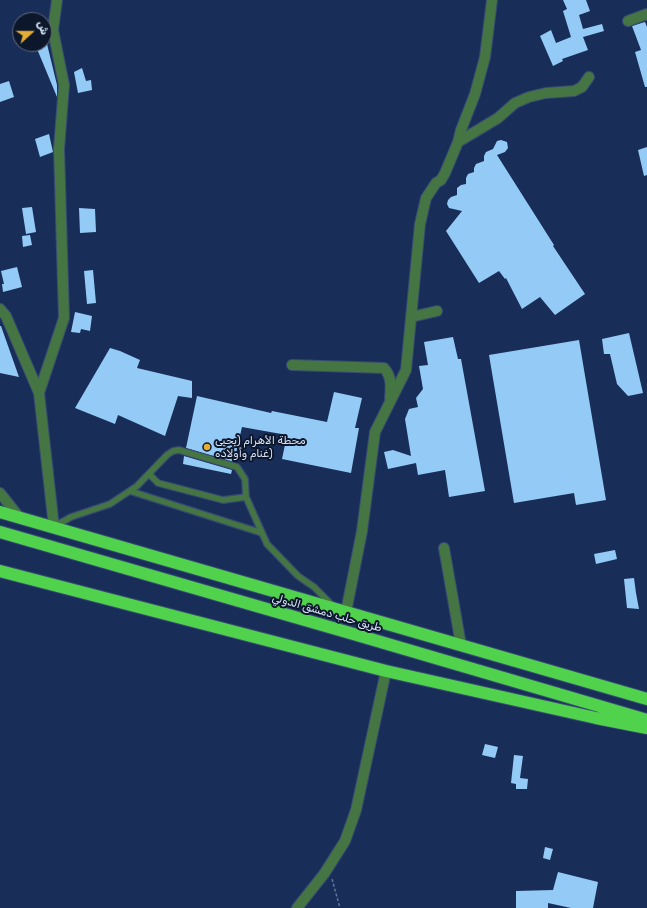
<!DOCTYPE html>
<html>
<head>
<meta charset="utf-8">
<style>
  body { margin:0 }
  #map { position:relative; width:647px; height:908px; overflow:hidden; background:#182e59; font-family:Rubik,Vazirmatn,sans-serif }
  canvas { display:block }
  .north { position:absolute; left:12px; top:12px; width:40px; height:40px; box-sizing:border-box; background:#0d172b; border:1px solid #5e697e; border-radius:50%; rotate:69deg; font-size:11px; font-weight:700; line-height:16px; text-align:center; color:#d8e4fb }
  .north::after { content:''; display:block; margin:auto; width:14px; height:18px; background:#e4ad35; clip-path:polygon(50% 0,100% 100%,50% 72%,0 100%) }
</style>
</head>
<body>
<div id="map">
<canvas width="647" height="908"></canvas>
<div class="north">ش</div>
</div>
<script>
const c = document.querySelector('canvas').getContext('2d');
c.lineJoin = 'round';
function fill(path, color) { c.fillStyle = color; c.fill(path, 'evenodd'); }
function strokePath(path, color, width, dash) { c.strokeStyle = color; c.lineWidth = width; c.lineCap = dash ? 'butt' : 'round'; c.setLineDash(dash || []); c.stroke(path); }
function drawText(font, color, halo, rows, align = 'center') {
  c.font = font + ' Rubik,Vazirmatn,sans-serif'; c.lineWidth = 4; c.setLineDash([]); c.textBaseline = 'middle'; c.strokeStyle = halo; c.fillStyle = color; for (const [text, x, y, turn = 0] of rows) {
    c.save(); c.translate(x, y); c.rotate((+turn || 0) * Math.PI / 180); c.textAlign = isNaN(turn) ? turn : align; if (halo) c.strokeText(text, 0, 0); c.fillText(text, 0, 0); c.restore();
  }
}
fill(new Path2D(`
  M563,0H586L590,11L579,15L583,29L602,24L604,31L583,37L588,50L562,59L563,61L553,66L540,36L551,30L556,43L571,37L563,11L567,9Z
  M645,22L647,27V87H645L635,52L641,50L632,26Z
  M35,44H47L57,85V97Z
  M82,68L86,81L91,80L92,90L78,93L74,72Z
  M9,81L14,97L0,102V84Z
  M49,134L53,152L40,157L35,139Z
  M501,140L507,142L508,148L505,152L497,155L554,245L553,246L585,294L555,315L540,297L522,309L506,278L505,279L499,271L479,283L446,231L462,211L449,208L447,204L448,200L451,197L457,195V188L461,185L466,184V178L468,174L474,172V168L476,164L484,161V156L486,152L493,149L497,141Z
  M647,147V175L644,176L638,150Z
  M32,207L36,232L26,234L22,208Z
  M79,208L95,209L96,232L80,233Z
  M30,235L32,245L23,247L22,236Z
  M17,267L22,287L3,292L2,284H4L1,271Z
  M93,270L96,303L87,304L84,271Z
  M75,312L92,316L90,331L81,329L80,333L71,332Z
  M0,326H1L19,377L0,373Z
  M629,333L643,393L628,396L617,384L610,354H604L602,339Z
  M453,337L458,359H461L485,491L449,497L445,470L418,475L416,463L388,469L384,452L393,450L411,456L405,419L409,409L418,407L416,398L423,389L419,366L428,365L424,342Z
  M579,340L606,500L576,505L574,493L514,503L489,355Z
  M110,348L120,351L140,360L137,368L192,381V398L178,396L165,436L118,415L115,424L75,408Z
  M334,392L362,398L355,428H359L351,473L282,459L287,435L242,427L234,462L186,448L197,396L271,413L272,411L327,422Z
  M184,456L232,470L231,474L183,464Z
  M615,550L617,559L596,564L594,554Z
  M634,578L636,593L639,609L627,608L624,579Z
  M485,744L498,747L495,758L482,755Z
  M514,755L523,756L520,778L528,779L527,789H516V784L511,783Z
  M545,847L553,849L550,860L543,858Z
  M558,872L598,882L593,908H571L548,903V908H516V891L553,890Z`), '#94cbf6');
const lane = new Path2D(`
  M149,474L158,483L223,500L246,497
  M130,491L262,533
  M55,526L71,517L110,504L137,486L167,455L173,451L179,450L237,467L245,479L246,497L267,544L298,576L314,587L333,606`);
const street = new Path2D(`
  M628,21L647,14
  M458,142L498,118L515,103L529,97L546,93L574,91L582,87L589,77
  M0,309L6,316L39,393
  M411,317L437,311
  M292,365L384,368C392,377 391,387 390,398
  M0,493L20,518
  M54,527L39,393L64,318L59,149L64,85L53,30L57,0
  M444,548L461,645
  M346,612L362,531L375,432L406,370L420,224L426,198L436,183L441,180L445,173L458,142L461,130L475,94L485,57L492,0
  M297,908L324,874L345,841L356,810L386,671`);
const highway = new Path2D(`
  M0,512L647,699
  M0,532L350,633L647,720
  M0,571L386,671L596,718L647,728`);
strokePath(lane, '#374b73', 8);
strokePath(street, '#374b73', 12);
strokePath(highway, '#374b73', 14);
strokePath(new Path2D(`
  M332,879L340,908`), '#637598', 1.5, [3, 2]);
strokePath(lane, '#457542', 5.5);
strokePath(street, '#457542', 10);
strokePath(highway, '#51d24c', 12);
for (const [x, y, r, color] of [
  [207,447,4,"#e4ad35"]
]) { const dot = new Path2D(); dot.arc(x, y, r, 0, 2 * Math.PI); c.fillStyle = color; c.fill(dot); strokePath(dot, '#0d172b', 1.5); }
drawText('11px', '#d8e4fb', '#0d172b', [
  ["محطة الأهرام (يحيى",215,441],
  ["غنام وأولاده)",215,454]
], 'left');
drawText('11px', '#d8e4fb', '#0d172b', [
  ["طريق حلب دمشق الدولي",327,613,16]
]);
</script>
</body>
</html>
